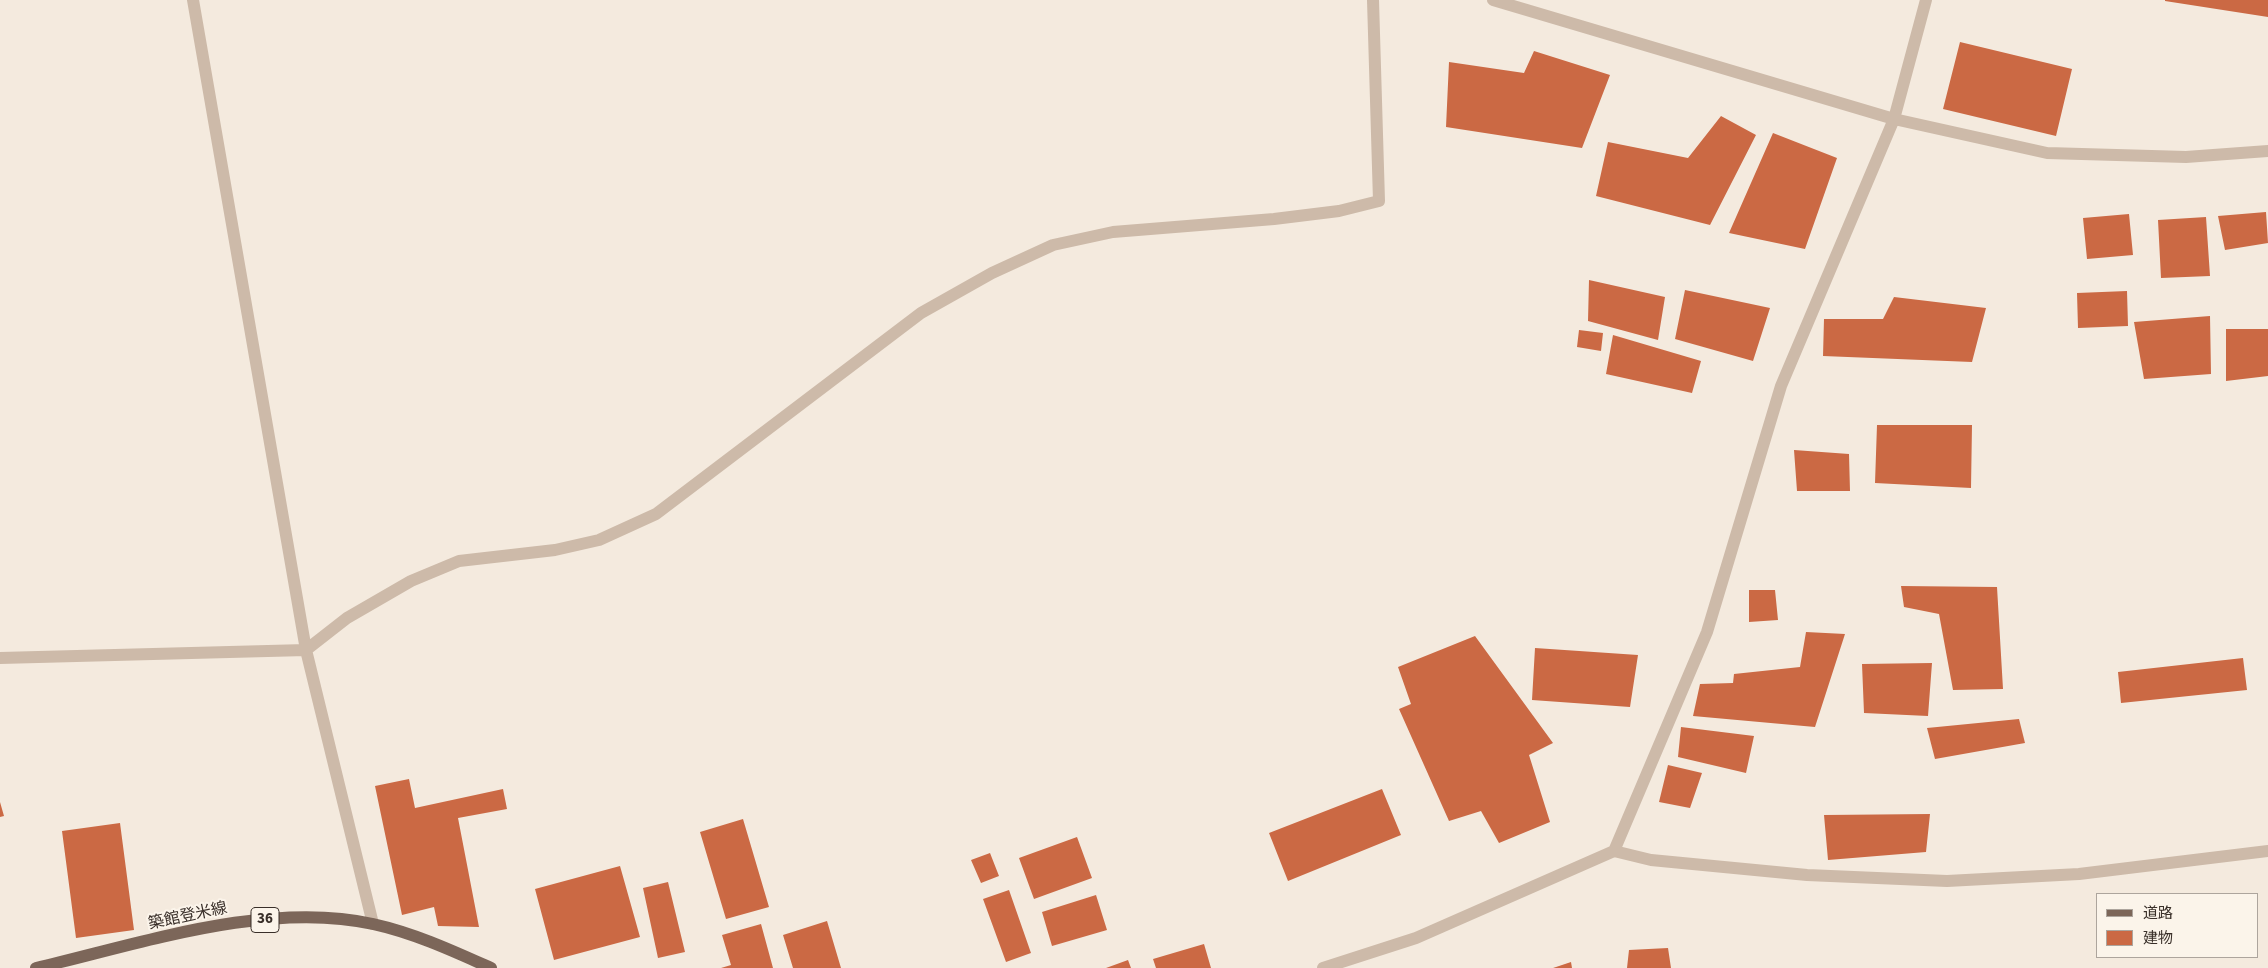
<!DOCTYPE html>
<html>
<head>
<meta charset="utf-8">
<style>
  body { margin:0 }
  #map { position:relative; width:2268px; height:968px; overflow:hidden; background:#f4eade; font-family:"Source Sans 3","Noto Sans JP",sans-serif }
  canvas { display:block }
  .legend { position:absolute; left:2096px; top:893px; width:162px; height:65px; box-sizing:border-box; background:#fbf4ea; border:1px solid #ada59d; margin:0; padding:6px 9px; list-style:none; font-size:15px; color:#392f29 }
  .legend li { display:flex; align-items:center; gap:10px; height:25px }
  .legend b { width:25px; border:1px solid #ada59d }
</style>
</head>
<body>
<div id="map">
<canvas width="2268" height="968"></canvas>
<ul class="legend">
<li><b style="height:6px;background:#7c6659"></b>道路</li>
<li><b style="height:14px;background:#cb6944"></b>建物</li>
</ul>
</div>
<script>
const c = document.querySelector('canvas').getContext('2d');
c.lineJoin = 'round';
function fill(path, color) { c.fillStyle = color; c.fill(path, 'evenodd'); }
function strokePath(path, color, width, dash) { c.strokeStyle = color; c.lineWidth = width; c.lineCap = dash ? 'butt' : 'round'; c.setLineDash(dash || []); c.stroke(path); }
function drawText(font, color, halo, rows, align = 'center') {
  c.font = font + ' "Source Sans 3","Noto Sans JP",sans-serif'; c.lineWidth = 4; c.setLineDash([]); c.textBaseline = 'middle'; c.strokeStyle = halo; c.fillStyle = color; for (const [text, x, y, turn = 0] of rows) {
    c.save(); c.translate(x, y); c.rotate((+turn || 0) * Math.PI / 180); c.textAlign = isNaN(turn) ? turn : align; if (halo) c.strokeText(text, 0, 0); c.fillText(text, 0, 0); c.restore();
  }
}
fill(new Path2D(`
  M2165,0H2268V17L2165,1Z
  M1960,42L2072,69L2056,136L1943,109Z
  M1534,51L1610,75L1582,148L1446,127L1449,62L1524,73Z
  M1721,116L1756,135L1710,225L1596,196L1608,142L1688,158Z
  M1773,133L1837,158L1805,249L1729,233Z
  M2266,212L2268,243L2225,250L2218,216Z
  M2129,214L2133,255L2087,259L2083,218Z
  M2206,217L2210,276L2161,278L2158,220Z
  M1589,280L1665,297L1658,340L1588,321Z
  M1685,290L1770,308L1753,361L1675,339Z
  M2127,291L2128,326L2078,328L2077,293Z
  M1894,297L1986,308L1972,362L1823,356L1824,319H1883Z
  M2210,316L2211,374L2144,379L2134,322Z
  M2226,329H2268V376L2226,381Z
  M1579,330L1603,333L1601,351L1577,347Z
  M1613,335L1701,361L1692,393L1606,374Z
  M1877,425H1972L1971,488L1875,483Z
  M1794,450L1849,454L1850,491H1797Z
  M1901,586L1997,587L2003,689L1953,690L1939,614L1904,607Z
  M1749,590H1775L1778,620L1749,622Z
  M1806,632L1845,634L1815,727L1693,716L1700,684L1733,683L1734,674L1800,667Z
  M1475,636L1553,743L1529,755L1550,822L1499,843L1481,811L1449,821L1399,709L1411,704L1398,667Z
  M1535,648L1638,655L1630,707L1532,700Z
  M2243,658L2247,690L2121,703L2118,672Z
  M1932,663L1928,716L1864,713L1862,664Z
  M2019,719L2025,743L1935,759L1927,728Z
  M1681,727L1754,736L1746,773L1678,757Z
  M1668,765L1702,773L1690,808L1659,802Z
  M409,779L415,808L503,789L507,809L458,818L479,927L438,926L434,907L402,915L375,786Z
  M1382,789L1401,835L1288,881L1269,833Z
  M0,802L4,816L0,817Z
  M1930,814L1926,852L1828,860L1824,815Z
  M743,819L769,907L726,919L700,832Z
  M120,823L134,930L76,938L62,831Z
  M1077,837L1092,878L1034,899L1019,858Z
  M990,853L999,876L981,883L971,860Z
  M620,866L640,937L554,960L535,889Z
  M668,882L685,952L658,958L643,888Z
  M1009,890L1031,953L1006,962L983,899Z
  M1096,895L1107,930L1052,946L1042,912Z
  M827,921L841,968H793L783,935Z
  M761,924L773,968H721L731,965L722,935Z
  M1204,944L1211,968H1156L1153,959Z
  M1668,948L1671,968H1627L1629,950Z
  M1128,960L1131,968H1106Z
  M1571,962L1572,968H1553Z`), '#cb6944');
strokePath(new Path2D(`
  M193,0L306,650L373,924
  M1493,0L1894,119L2047,153L2186,157L2268,151
  M0,658L306,650L347,618L411,581L459,561L555,550L599,540L656,514L921,313L992,273L1053,245L1113,232L1274,219L1339,211L1379,201L1373,0
  M1614,851L1707,632L1781,386L1894,119L1926,0
  M1323,968L1416,938L1614,851L1651,860L1807,875L1947,881L2079,874L2268,851`), '#cdbaa9', 12);
strokePath(new Path2D(`
  M36,968C139,944 268,900 373,924C414,933 453,951 491,968`), '#7c6659', 12);
for (const [x, y, w] of [
  [265,920,28]
]) { const box = new Path2D(); box.roundRect(x - w / 2, y - 12.5, w, 25, 4); c.fillStyle = '#fbf4ea'; c.fill(box); strokePath(box, '#392f29', 1); }
drawText('bold 15px', '#392f29', null, [
  ["36",265,920]
]);
drawText('16px', '#392f29', '#fbf4ea', [
  ["築館登米線",188,917,-12]
]);
</script>
</body>
</html>
